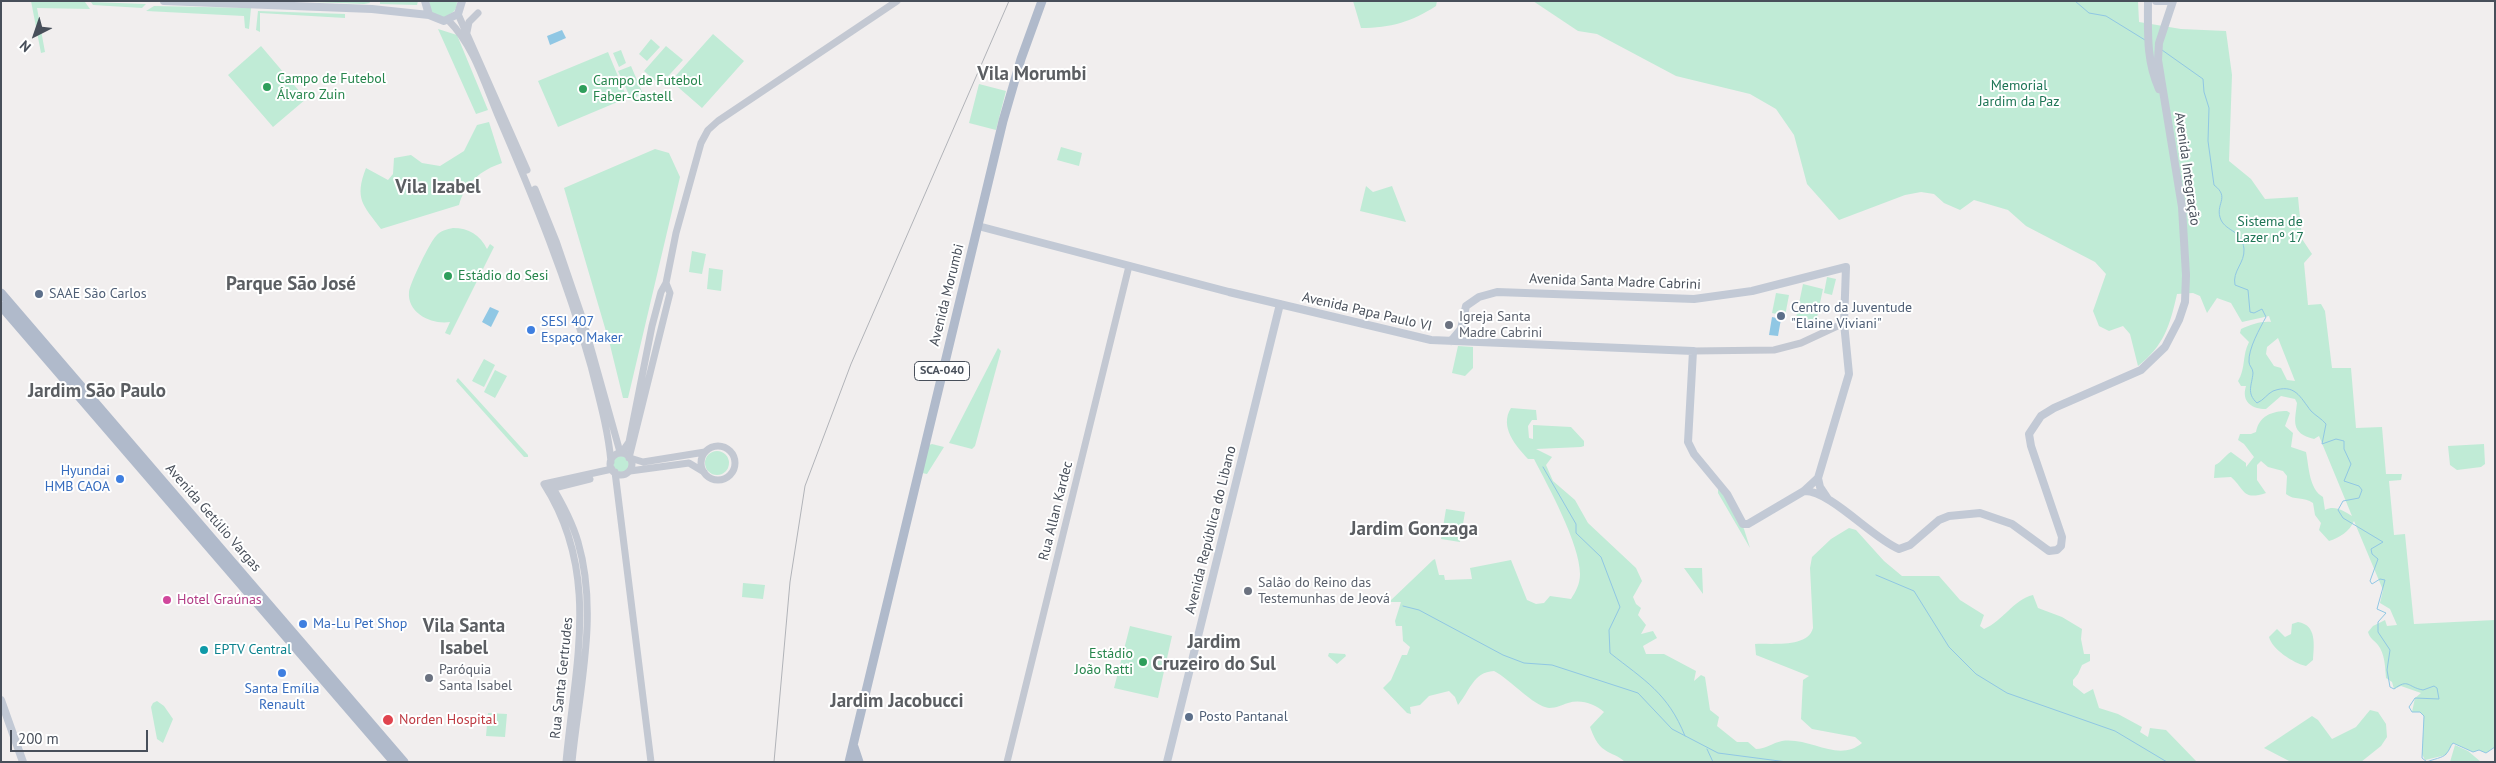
<!DOCTYPE html>
<html>
<head>
<meta charset="utf-8">
<style>
  body { margin:0 }
  #map { position:relative; width:2496px; height:763px; overflow:hidden; background:#f1eeee; font-family:"PT Sans",sans-serif }
  canvas { display:block }
  .frame { position:absolute; inset:0; border:2px solid #484f5a; pointer-events:none }
  .north { position:absolute; left:10px; top:10px; width:50px; height:50px; -webkit-text-stroke:4px #fff; paint-order:stroke; rotate:221deg; font-size:14px; font-weight:700; line-height:20px; text-align:center; color:#484f5a }
  .north::after { content:''; display:block; margin:auto; width:18px; height:22px; background:#484f5a; clip-path:polygon(50% 0,100% 100%,50% 72%,0 100%) }
  .scale { position:absolute; left:10px; top:730px; width:138px; height:22px; box-sizing:border-box; border:2px solid #484f5a; border-top:0; padding-left:6px; font-size:15px; line-height:18px; white-space:nowrap; color:#484f5a; -webkit-text-stroke:4px #fff; paint-order:stroke }
</style>
</head>
<body>
<div id="map">
<canvas width="2496" height="763"></canvas>
<div class="frame"></div>
<div class="north">N</div>
<div class="scale">200 m</div>
</div>
<script>
const c = document.querySelector('canvas').getContext('2d');
c.lineJoin = 'round';
function fill(path, color) { c.fillStyle = color; c.fill(path, 'evenodd'); }
function strokePath(path, color, width, dash) { c.strokeStyle = color; c.lineWidth = width; c.lineCap = dash ? 'butt' : 'round'; c.setLineDash(dash || []); c.stroke(path); }
function drawText(font, color, halo, rows, align = 'center') {
  c.font = font + ' "PT Sans",sans-serif'; c.lineWidth = 4; c.setLineDash([]); c.textBaseline = 'middle'; c.strokeStyle = halo; c.fillStyle = color; for (const [text, x, y, turn = 0] of rows) {
    c.save(); c.translate(x, y); c.rotate((+turn || 0) * Math.PI / 180); c.textAlign = isNaN(turn) ? turn : align; if (halo) c.strokeText(text, 0, 0); c.fillText(text, 0, 0); c.restore();
  }
}
fill(new Path2D(`
  M382,715H396L394,727H386L382,722Z`), '#f9e6e0');
fill(new Path2D(`
  M31,1L85,2L90,9L37,8L45,52L41,53Z
  M289,1H369L370,3L364,4Z
  M380,1H418L417,5L380,4Z
  M429,1H457C457,12 452,13 443,18L431,12Z
  M1353,1H1437L1436,6C1411,22 1391,28 1361,28Z
  M1533,1H2138L2139,22L2181,29L2226,31L2232,75L2229,161L2251,179L2265,199L2298,197L2302,239L2312,254L2304,263L2308,305L2321,304L2325,311L2332,368H2351L2356,428L2382,427L2386,474H2402L2401,480L2389,481L2394,535L2405,534L2414,624L2495,620V747L2486,753L2479,750L2473,752L2453,743L2446,755L2425,760L2422,754L2424,716L2420,712H2412L2415,698L2421,693L2401,686L2394,689L2392,682L2386,678C2385,667 2385,654 2378,645C2374,640 2370,639 2368,632L2373,626L2385,620L2387,626L2397,625L2390,609L2380,603L2383,590L2354,521C2350,531 2339,538 2329,541L2319,530L2321,523L2315,515L2313,503C2304,496 2294,501 2286,494L2287,476L2283,471L2268,467L2261,461L2257,465V480L2266,493C2242,501 2245,489 2231,477L2214,478L2215,465C2222,462 2225,455 2231,452L2246,463V467L2254,457L2244,444L2238,440L2240,434H2251L2256,432C2259,416 2272,411 2287,411L2290,413L2285,426L2293,433L2291,447L2306,452C2309,467 2309,489 2323,497L2325,510C2335,505 2343,511 2352,516L2319,436L2314,439C2290,433 2295,421 2297,403L2295,399L2281,396L2266,409C2252,409 2241,402 2246,386H2241L2238,381C2246,368 2242,355 2249,342L2240,333L2241,329C2251,325 2260,321 2271,322L2269,316L2242,322L2231,303L2217,298L2207,313L2200,296L2193,293L2177,294C2170,325 2164,346 2138,366L2130,334L2123,326L2109,331L2099,326L2093,311L2106,274L2095,262L2026,226L2008,210L1974,200L1960,210L1944,203L1934,194L1921,192L1905,195L1839,220L1807,184L1794,135L1776,109L1750,94L1676,76L1597,34L1578,31ZM2278,338L2295,381L2287,380L2281,368L2274,366L2266,354L2267,347Z
  M91,2L146,4L142,8L93,5Z
  M154,6L251,8L249,29L245,28L244,16L146,11Z
  M258,11L345,14V18L260,13V32L256,30Z
  M438,29L457,35L488,110L476,114Z
  M713,34L744,61L702,108L671,81Z
  M651,39L660,47L647,61L639,54Z
  M261,46L306,99L273,127L228,75Z
  M666,46L683,60L660,85L644,71Z
  M621,50L626,63L619,67L613,53Z
  M608,52L627,98L558,127L538,81Z
  M631,66L643,94L631,99L618,71Z
  M979,84L1006,91L996,130L969,123Z
  M489,122L502,163C481,170 465,183 459,205L381,229C363,205 354,199 366,168L388,180L393,174L394,158L411,155L422,163L440,166L464,151L477,125Z
  M1061,147L1082,153L1079,166L1057,160Z
  M655,149L669,153L680,177L628,398H623L610,345L564,188Z
  M1366,186L1373,192L1392,186L1406,222L1360,211Z
  M453,228C469,228 480,235 487,249L490,244L494,247L450,335L445,333L450,322C433,325 407,314 409,292C410,283 430,242 436,236C440,231 447,229 453,228Z
  M692,251L706,254L702,274L689,272Z
  M709,268L723,270L721,291L707,289Z
  M1827,277L1836,279L1832,295L1824,293Z
  M1803,284L1823,289L1816,322L1796,318Z
  M1776,293L1789,295L1785,316L1772,313Z
  M1458,346L1473,347V368L1465,376L1452,373Z
  M998,348L1001,351L975,446L972,449L949,443Z
  M484,359L495,365L484,387L472,381Z
  M495,370L507,376L495,398L484,392Z
  M458,378L528,455V457H524L456,381Z
  M1511,408L1536,410L1537,420H1532L1528,426L1529,438L1533,439V425L1571,427L1584,441V446L1581,447L1536,449L1552,457L1546,465L1553,481L1575,500L1588,523L1636,568L1642,581L1633,597L1636,604L1641,608L1638,615L1646,625L1641,634L1653,631L1657,638L1643,646L1646,654H1664L1696,671L1694,681L1701,675L1705,677L1710,710L1719,717L1717,726L1737,742H1748L1756,749C1766,749 1772,743 1782,741C1811,737 1838,763 1862,743L1855,737L1812,729L1801,719L1803,680L1809,676L1756,655L1755,644C1772,643 1808,648 1813,628L1810,568L1812,557L1831,539L1849,528L1856,530L1884,561L1902,576H1939L1960,600L1984,615L1980,626L1984,629C2003,621 2013,600 2033,595L2038,608L2062,617L2082,629L2081,639L2084,654H2090V661L2082,665L2078,674L2073,680V685L2084,694L2093,689L2099,708L2118,714L2142,727L2140,732L2148,737L2150,728L2166,730L2197,762H1625C1618,755 1612,755 1605,750C1597,745 1593,735 1590,727L1604,712C1595,704 1581,699 1568,703C1561,705 1557,708 1549,708C1533,706 1510,679 1494,671C1473,672 1470,691 1458,705L1455,697L1449,691L1429,696L1420,705L1410,707L1411,714L1407,713L1383,688L1391,680L1402,655H1407L1410,647L1403,641L1402,626H1396L1395,621L1401,602H1389L1433,560L1435,559L1439,575H1444L1445,580L1472,579L1470,568L1511,560L1527,600L1536,604L1544,603L1550,596L1571,599C1576,591 1580,584 1580,574C1580,544 1548,486 1534,459H1528C1516,446 1499,427 1511,408Z
  M932,444L944,447L927,474L922,473L929,445Z
  M2484,444L2485,464L2481,467L2457,470L2450,465L2448,446Z
  M705 463a12 12 0 1 1 24 0a12 12 0 1 1-24 0Z
  M613 464a8 8 0 1 1 16 0a8 8 0 1 1-16 0Z
  M1718,489L1724,492L1744,529L1750,548L1718,493Z
  M1446,509L1465,512L1460,542L1441,539Z
  M1684,568H1702L1703,594Z
  M743,583L765,585L763,599L742,597Z
  M2298,622C2317,625 2314,645 2313,660L2306,666C2293,663 2272,649 2269,637L2277,629L2285,637L2291,634L2292,624Z
  M1130,626L1172,636L1158,698L1114,688Z
  M1329,653L1345,654L1346,656L1337,664L1328,656Z
  M157,701L164,706L173,719L163,743L157,739L151,707L153,703Z
  M2370,710L2378,712L2386,724L2387,737L2381,746L2361,762H2291L2264,748L2312,716L2318,720L2332,739L2356,727Z
  M488,713L507,714L505,737L486,736Z
  M2455,745L2468,751L2481,762H2450Z`), '#c0ebd6');
fill(new Path2D(`
  M562,30L566,38L550,45L547,36Z
  M490,307L499,311L491,327L482,322Z
  M1772,317L1781,319L1778,336L1769,335Z`), '#90c7e4');
strokePath(new Path2D(`
  M2075,1L2089,13L2106,16L2145,40
  M2162,50L2203,79L2204,92L2209,108L2208,141L2214,185C2231,198 2214,204 2221,220C2227,232 2242,230 2244,249C2245,263 2232,271 2235,285L2248,290L2250,312L2254,313L2262,309L2266,317C2260,328 2248,349 2249,362C2249,366 2253,368 2253,373C2252,385 2246,393 2257,403C2264,400 2267,394 2273,391C2295,383 2300,397 2311,411C2316,416 2322,419 2326,424L2322,444L2336,439L2344,441V449L2351,464L2344,481L2359,486L2362,490L2359,498L2343,501L2338,510L2343,518L2383,542L2371,549L2372,554L2378,559L2370,581L2372,584L2380,579L2385,580L2377,609L2386,613L2378,622V632L2390,650L2387,670L2390,687L2394,689C2409,678 2407,687 2423,690L2434,686L2437,688L2439,699L2415,698L2409,707L2412,712H2420L2424,716L2422,758L2427,762C2433,759 2443,758 2446,754C2450,750 2450,746 2453,743L2473,752L2479,750L2486,753L2495,747
  M1543,467L1576,524V533L1601,557L1620,607L1609,630L1610,653C1644,680 1668,693 1685,736
  M1876,575L1914,591L1949,647L1976,674L2007,693L2115,731L2167,762
  M1403,606L1419,610L1503,655L1524,663L1552,665L1638,693L1672,729L1718,753L1787,762
  M1707,749L1713,762`), '#90c7e4', 1);
strokePath(new Path2D(`
  M458,14L527,170
  M449,21C474,46 485,85 499,118C534,199 567,280 591,366C599,398 608,429 611,462
  M467,32L469,22L478,13
  M535,189L556,241L583,320L620,452
  M1693,351L1774,350L1801,343L1844,323
  M701 463a17 17 0 1 1 34 0a17 17 0 1 1-34 0Z
  M622,452L629,442L652,326L661,292L666,283L676,233L701,143L708,130L718,121L897,1
  M610 464a11 11 0 1 1 22 0a11 11 0 1 1-22 0Z
  M629,458L670,293L666,283
  M630,458L643,462L705,452
  M630,471L689,463L704,472
  M615,472L651,762
  M550,483C561,501 572,521 578,542C599,614 579,689 572,762
  M550,489L590,479
  M566,762C575,664 601,573 544,484L612,469
  M1007,762L1129,266`), '#c3c8d2', 7);
strokePath(new Path2D(`
  M164,1L372,9L429,15
  M425,1L429,15L444,21L458,14L462,1
  M2148,1C2148,32 2146,60 2159,89
  M2156,1H2170
  M978,226L1229,292L1431,340L1693,351L1688,442L1694,454L1727,494L1743,524H1748L1804,491L1818,478L1849,374L1844,323L1846,267L1752,291L1694,299L1497,292L1479,297L1466,306L1461,329L1451,341
  M1818,478L1820,487L1828,499
  M1804,491C1830,490 1872,538 1899,549L1910,545L1939,520L1949,516L1980,513L2012,524L2049,551L2057,550L2061,546L2062,537L2031,446L2029,434L2041,416L2054,408L2141,370L2165,347L2179,320L2185,302L2186,275L2182,207L2158,60L2159,43L2173,1
  M1,700L23,762
  M1167,762L1280,304`), '#c2c9d5', 8);
strokePath(new Path2D(`
  M1,293L404,762
  M1,306L394,762
  M854,747L859,762
  M849,762L1003,121L1021,59L1042,1`), '#b0bacb', 9);
strokePath(new Path2D(`
  M774,762L790,582L805,486L851,364L1009,1`), '#b1b3b8', 1);
for (const [x, y, r, color] of [
  [267,87,5,"#2e9e5b"],
  [583,89,5,"#2e9e5b"],
  [448,276,5,"#2e9e5b"],
  [39,294,5,"#5c6f8a"],
  [1781,316,5,"#5c6f8a"],
  [1449,325,5,"#6b7280"],
  [531,330,5,"#3f7fe0"],
  [120,479,5,"#3f7fe0"],
  [1248,591,5,"#6b7280"],
  [167,600,5,"#d1479c"],
  [303,624,5,"#3f7fe0"],
  [204,650,5,"#0f9aa8"],
  [1143,662,5,"#2e9e5b"],
  [282,673,5,"#3f7fe0"],
  [429,678,5,"#6b7280"],
  [1189,717,5,"#5c6f8a"],
  [388,720,6,"#e0444e"]
]) { const dot = new Path2D(); dot.arc(x, y, r, 0, 2 * Math.PI); c.fillStyle = color; c.fill(dot); strokePath(dot, '#fff', 2); }
for (const [x, y, w] of [
  [942,371,55]
]) { const box = new Path2D(); box.roundRect(x - w / 2, y - 9.5, w, 19, 4); c.fillStyle = '#fff'; c.fill(box); strokePath(box, '#484f5a', 1); }
drawText('bold 12px', '#484f5a', null, [
  ["SCA-040",942,371]
]);
drawText('14px', '#27864d', '#fff', [
  ["Campo de Futebol",277,79],
  ["Álvaro Zuin",277,95],
  ["Campo de Futebol",593,81],
  ["Faber-Castell",593,97],
  ["Estádio do Sesi",458,276],
  ["Estádio",1133,654,"right"],
  ["João Ratti",1133,670,"right"]
], 'left');
drawText('14px', '#1e7556', '#fff', [
  ["Memorial",2019,86],
  ["Jardim da Paz",2019,102],
  ["Sistema de",2270,222],
  ["Lazer nº 17",2270,238]
]);
drawText('14px', '#484f5a', '#fff', [
  ["Avenida Integração",2187,169,82],
  ["Avenida Santa Madre Cabrini",1615,282,2],
  ["Avenida Morumbi",947,295,-76],
  ["Avenida Papa Paulo VI",1367,312,13],
  ["Rua Allan Kardec",1056,511,-76],
  ["Avenida Getúlio Vargas",213,518,49],
  ["Avenida República do Libano",1211,530,-76],
  ["Rua Santa Gertrudes",562,678,-84]
]);
drawText('14px', '#4e5e75', '#fff', [
  ["SAAE São Carlos",49,294],
  ["Centro da Juventude",1791,308],
  ["\"Elaine Viviani\"",1791,324],
  ["Posto Pantanal",1199,717]
], 'left');
drawText('14px', '#5b616d', '#fff', [
  ["Igreja Santa",1459,317],
  ["Madre Cabrini",1459,333],
  ["Salão do Reino das",1258,583],
  ["Testemunhas de Jeová",1258,599],
  ["Paróquia",439,670],
  ["Santa Isabel",439,686]
], 'left');
drawText('14px', '#366cbe', '#fff', [
  ["SESI 407",541,322],
  ["Espaço Maker",541,338],
  ["Hyundai",110,471,"right"],
  ["HMB CAOA",110,487,"right"],
  ["Ma-Lu Pet Shop",313,624],
  ["Santa Emília",282,689,"center"],
  ["Renault",282,705,"center"]
], 'left');
drawText('14px', '#b23c85', '#fff', [
  ["Hotel Graúnas",177,600]
], 'left');
drawText('14px', '#0d838f', '#fff', [
  ["EPTV Central",214,650]
], 'left');
drawText('14px', '#be3a42', '#fff', [
  ["Norden Hospital",399,720]
], 'left');
drawText('bold 19px', '#5b5e62', '#fff', [
  ["Vila Morumbi",1032,75],
  ["Vila Izabel",438,188],
  ["Parque São José",291,285],
  ["Jardim São Paulo",97,392],
  ["Jardim Gonzaga",1414,530],
  ["Vila Santa",464,627],
  ["Isabel",464,649],
  ["Jardim",1214,643],
  ["Cruzeiro do Sul",1214,665],
  ["Jardim Jacobucci",897,702]
]);
</script>
</body>
</html>
